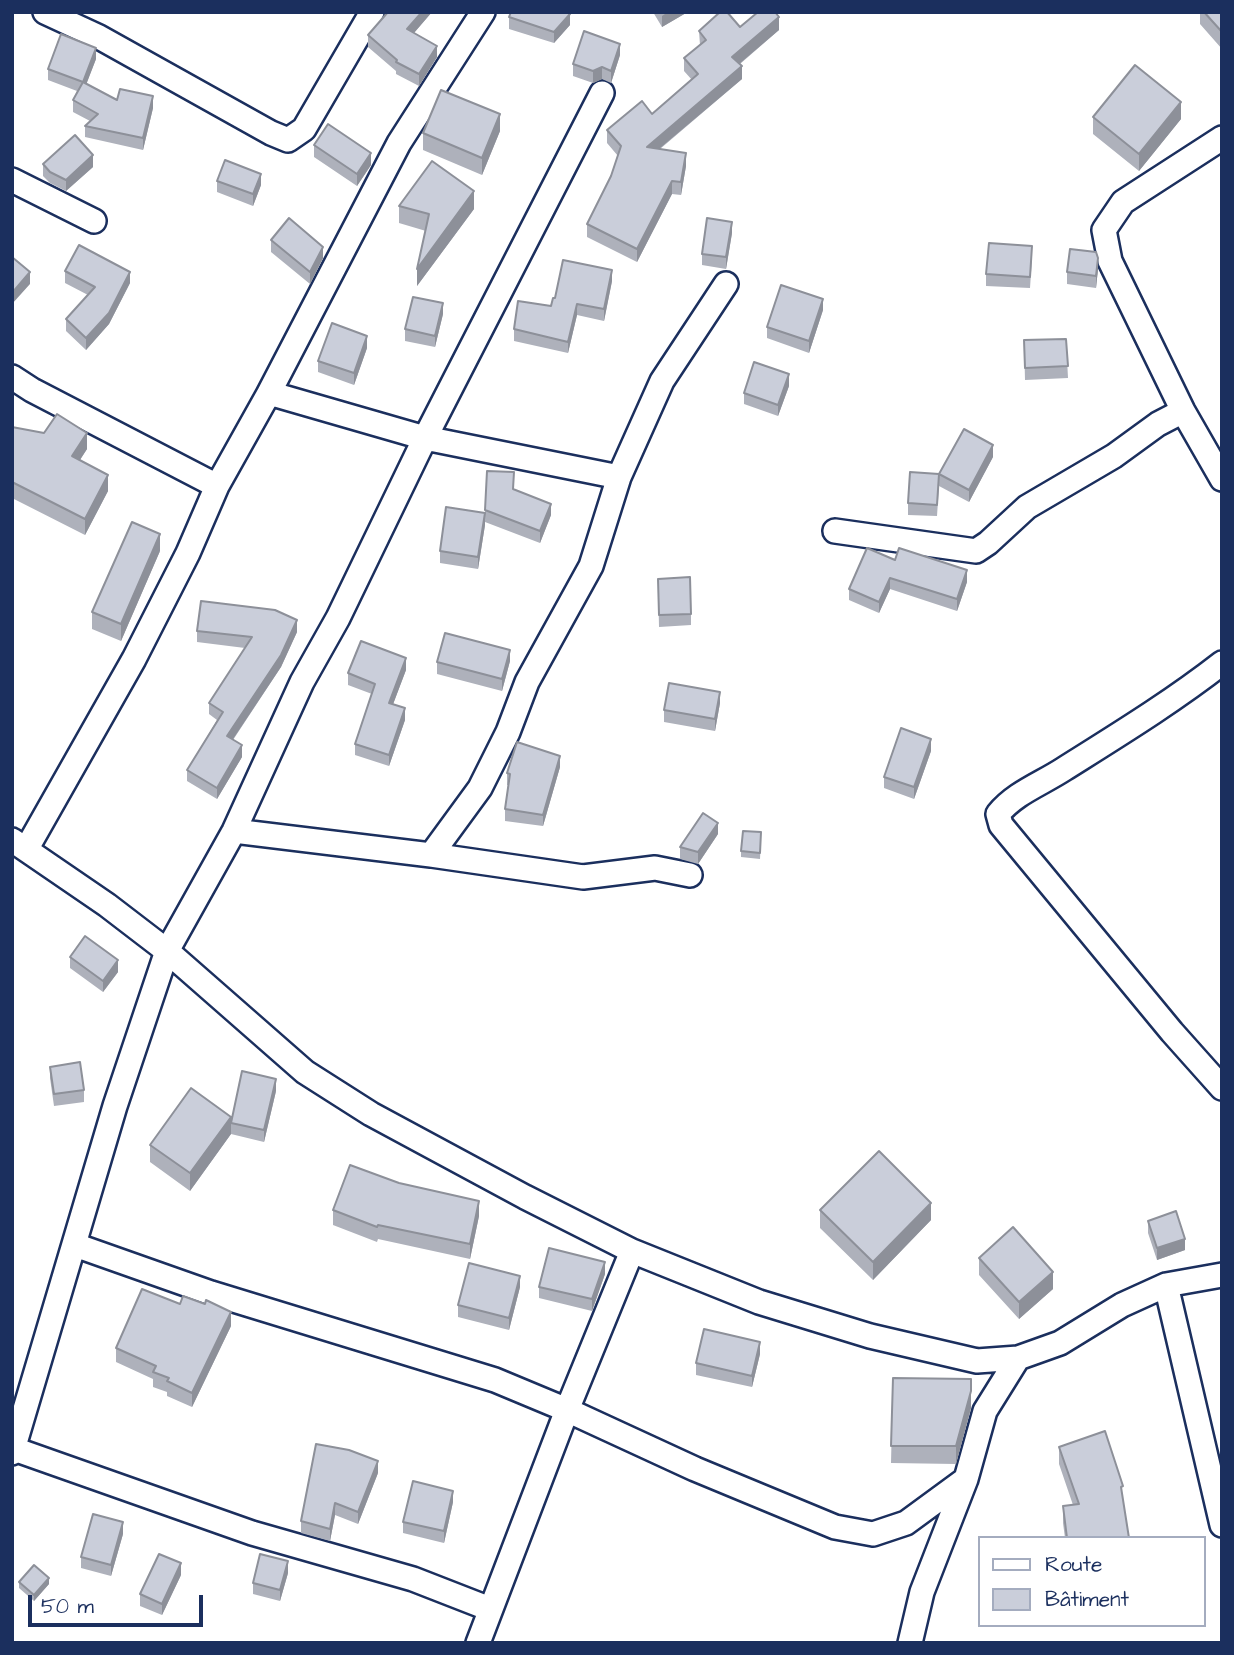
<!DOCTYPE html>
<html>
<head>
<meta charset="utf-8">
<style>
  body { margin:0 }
  #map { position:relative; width:1234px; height:1655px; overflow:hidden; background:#fff; font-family:"Architects Daughter",sans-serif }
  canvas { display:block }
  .frame { position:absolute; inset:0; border:14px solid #1b2f5e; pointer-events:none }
  .legend { position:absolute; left:978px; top:1536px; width:228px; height:91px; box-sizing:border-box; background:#fff; border:2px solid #a4acbf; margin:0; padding:9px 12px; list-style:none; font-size:21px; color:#1b2f5e }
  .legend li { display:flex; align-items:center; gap:14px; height:35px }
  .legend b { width:35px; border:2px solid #a4acbf }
  .scale { position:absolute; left:28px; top:1595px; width:175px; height:32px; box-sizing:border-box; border:4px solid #1b2f5e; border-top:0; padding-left:9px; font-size:21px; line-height:24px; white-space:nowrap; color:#1b2f5e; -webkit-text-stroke:5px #fff; paint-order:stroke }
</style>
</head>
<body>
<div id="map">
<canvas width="1234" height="1655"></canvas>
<div class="frame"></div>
<ul class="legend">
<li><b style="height:9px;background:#fff"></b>Route</li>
<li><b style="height:19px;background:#caceda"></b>Bâtiment</li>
</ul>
<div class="scale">50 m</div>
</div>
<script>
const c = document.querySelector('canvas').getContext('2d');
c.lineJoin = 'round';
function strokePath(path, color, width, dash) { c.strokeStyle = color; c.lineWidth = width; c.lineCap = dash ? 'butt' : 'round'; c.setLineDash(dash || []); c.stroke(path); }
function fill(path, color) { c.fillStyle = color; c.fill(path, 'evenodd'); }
const minor = new Path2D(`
  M45,12L99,37L271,133L288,140L304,129L372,12
  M1222,138L1123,202L1104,230L1110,261L1183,411L1222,479
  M12,180L94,221
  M12,377L32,390L217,486
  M269,393L425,438L619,477
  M835,531L976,551L988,543L1027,507L1114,456L1158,424L1183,411
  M1222,663C1172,702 1118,735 1064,769C1041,784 1015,793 998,814L1001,825L1172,1032L1222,1088
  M234,831L431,855L583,877L655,868L690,875
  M12,840L107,905L167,951L305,1072L371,1114L525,1197L632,1251L759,1302L870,1336L977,1361L1018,1358L1060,1343L1122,1305L1166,1285L1222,1275
  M27,848L134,659L188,553L217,486L269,393L399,143L483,12
  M431,855L480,788L508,732L527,682L591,566L619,477L662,381L726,284
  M75,1245L211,1293L495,1380L567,1410L695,1469L835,1527L873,1534L906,1523L966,1479
  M1166,1285L1222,1525
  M14,1449L252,1533L413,1579L490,1609
  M12,1453L115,1106L167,951L234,831L302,682L338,618L425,438L602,93
  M478,1643L567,1410L632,1251
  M910,1643L922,1592L966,1479L985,1411L1018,1358`);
strokePath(minor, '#1b2f5e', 28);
strokePath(minor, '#fff', 23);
fill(new Path2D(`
  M388,12H432L414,33L437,57L419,86L396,74V71L368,47V35Z
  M653,12H686V13L662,27Z
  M1200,12H1222V49L1200,24Z
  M509,17L570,25L554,43L509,29Z
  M740,27L779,30L740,64L742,79L660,149L686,166L681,195L672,194L637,262L587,237V224L611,176L618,156L607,143V130L652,114L692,80L684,71V58L700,45L699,31Z
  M620,55L611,83L602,79L593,83L573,76V64Z
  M96,59L86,84L117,100L153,108L143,150L85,137V126L90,121L73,112V100L77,91L48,80V69Z
  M1093,117L1181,119L1139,171L1093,134Z
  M500,131L482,175L423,150V133Z
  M314,145L371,165L357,186L314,157Z
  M43,164L93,167L66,191L50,183L43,176Z
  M217,181L261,185L253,206L217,192Z
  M399,206L474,209L417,286L426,231L399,223Z
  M732,233L726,269L702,265V254Z
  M271,240L323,258L310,284L271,252Z
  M1032,258L1030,288L986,286V274Z
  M1098,269L1096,288L1067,284V272Z
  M65,271L130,283L109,324L86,350L66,331V319L88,295L65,283Z
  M612,281L604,321L577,315L568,353L514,341V329L551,306L555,298Z
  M823,310L809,353L767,338V327Z
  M443,314L435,347L405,341V329Z
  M1066,339L1068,378L1025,380L1024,340Z
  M367,348L354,385L318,372V361Z
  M789,386L778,416L744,404V393Z
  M12,427L87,449L80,460L108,491L85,535L12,498Z
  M993,457L969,502L939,486L937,516L908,515V503L939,474Z
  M513,489L551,515L540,543L485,522V510Z
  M485,525L478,569L440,563V551Z
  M160,551L121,641L92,629V612Z
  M895,560L967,582L957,611L890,589L879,613L849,600V589Z
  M658,579L691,614V625L659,627Z
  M197,631L297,632L281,667L233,740L242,757L217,799L187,781V770L217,720L209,714V703L245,648L197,642Z
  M510,661L502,691L437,674V662Z
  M406,670L393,704L405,720L389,766L355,755V744L372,694L348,685V673Z
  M720,703L715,731L664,722V710Z
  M931,751L914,799L884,788V777Z
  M560,767L543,826L505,821V809L508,785H507V773Z
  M718,834L698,864L680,859V847Z
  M761,838L760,859L741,857V851Z
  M70,957L118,972L103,992L70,968Z
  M50,1067L84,1090V1102L54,1106L50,1078Z
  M276,1091L264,1142L231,1134L190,1191L150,1162V1145L231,1123Z
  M333,1210L479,1216L470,1259L378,1239L377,1242L333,1225Z
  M820,1210L931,1220L873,1280L820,1228Z
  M1148,1221L1185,1250L1157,1260L1148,1233Z
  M979,1258L1053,1289L1019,1319L979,1275Z
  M605,1274L592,1311L539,1298V1287Z
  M520,1287L509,1330L458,1317V1305Z
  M231,1326L192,1407L167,1396V1392L153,1387V1379L116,1362V1348Z
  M760,1354L752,1387L696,1375V1363Z
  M893,1378L971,1408L956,1464L891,1463Z
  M1059,1447L1123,1502L1129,1538H1065L1063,1523V1506L1073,1505L1059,1464Z
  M378,1473L358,1524L335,1515L330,1541L301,1533V1521Z
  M453,1502L444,1543L403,1533V1522Z
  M123,1534L111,1576L81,1568V1557Z
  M288,1573L280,1601L253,1594V1583Z
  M181,1575L162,1615L140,1606V1594Z
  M19,1582L49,1584L34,1601L19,1588Z`), '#aeb1bb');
fill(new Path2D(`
  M422,12H432L407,41V29Z
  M668,12H686V13L662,27V16Z
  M570,14V25L554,43V32Z
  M779,17V30L732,70V57Z
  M620,44V55L611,83V71Z
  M437,46V57L419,86V74Z
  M96,48V59L83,93V82Z
  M742,66V79L647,159V147Z
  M602,67V79L593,83V71Z
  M153,96V108L143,150V138Z
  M1181,102V119L1139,171V154Z
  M500,114V131L482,175V158Z
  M371,153V165L357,186V174Z
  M686,153V166L681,195V182Z
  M93,155V167L66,191V180Z
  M261,174V185L253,206V194Z
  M672,181V194L637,262V249Z
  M474,191V209L417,286V269Z
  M732,222V233L726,269V257Z
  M323,247V258L310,284V272Z
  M1098,258V269L1096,288V276Z
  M612,270V281L604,321V309Z
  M30,272V284L12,304V293Z
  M130,272V283L109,324L86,350V338Z
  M823,299V310L809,353V341Z
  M443,303V314L435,347V336Z
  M577,304V315L568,353V342Z
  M367,336V348L354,385V373Z
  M789,374V386L778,416V405Z
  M87,433V449L72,472V456Z
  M993,445V457L969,502V490Z
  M108,475V491L85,535V519Z
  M551,504V515L540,543V531Z
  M485,513V525L478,569V557Z
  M160,534V551L121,641V624Z
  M967,570V582L957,611V599Z
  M890,578V589L879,613V602Z
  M297,620V632L281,667L227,748V736Z
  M510,650V661L502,691V679Z
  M406,658V670L389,715V703Z
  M720,692V703L715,731V719Z
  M405,708V720L389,766V755Z
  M931,739V751L914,799V787Z
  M242,745V757L217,799V788Z
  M560,756V767L543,826V815Z
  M718,823V834L698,864V852Z
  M118,960V972L103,992V981Z
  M276,1079V1091L264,1142V1130Z
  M231,1117V1134L190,1191V1173Z
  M479,1201V1216L470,1259V1244Z
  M931,1203V1220L873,1280V1262Z
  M1185,1239V1250L1157,1260V1248Z
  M605,1262V1274L592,1311V1299Z
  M1053,1272V1289L1019,1319V1302Z
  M520,1276V1287L509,1330V1318Z
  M231,1312V1326L192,1407V1393Z
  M760,1342V1354L752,1387V1376Z
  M971,1379V1408L956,1464V1446Z
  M378,1461V1473L358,1524V1512Z
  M453,1491V1502L444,1543V1531Z
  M335,1503V1515L330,1541V1529Z
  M123,1522V1534L111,1576V1565Z
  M288,1561V1573L280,1601V1590Z
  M181,1563V1575L162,1615V1604Z
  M49,1578V1584L34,1601V1595Z`), '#8d9099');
const building = new Path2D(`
  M388,12H422L407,29L437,46L419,74L396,62L397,60L368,35Z
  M511,12H566L570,14L554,32L509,17Z
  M720,12H727L740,27L758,12H775L779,17L732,57L742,66L647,147L686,153L681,182L672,181L637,249L587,224L611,176L621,146L607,130L642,101L652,114L698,74L684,58L706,40L699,31Z
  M1204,12H1222V32Z
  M584,31L620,44L611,71L602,67L593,71L573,64Z
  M61,34L96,48L83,82L48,69Z
  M1135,65L1181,102L1139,154L1093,117Z
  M83,82L117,100L120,89L153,96L143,138L85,126L98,114L73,100Z
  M441,90L500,114L482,158L423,133Z
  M328,124L371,153L357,174L314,145Z
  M75,135L93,155L66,180L50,172L43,164Z
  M225,160L261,174L253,194L217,181Z
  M432,161L474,191L417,269L429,214L399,206Z
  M289,218L323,247L310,272L271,240Z
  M707,218L732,222L726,257L702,254Z
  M989,243L1032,246L1030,277L986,274Z
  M79,245L130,272L109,313L86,338L66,319L95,287L65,271Z
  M1070,249L1096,252L1098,258L1096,276L1067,272Z
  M12,257L30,272L12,293Z
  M563,260L612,270L604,309L577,304L568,342L514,329L518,301L551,306L553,298H555Z
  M781,285L823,299L809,341L767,327Z
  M413,297L443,303L435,336L405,329Z
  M332,323L367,336L354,373L318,361Z
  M1066,339L1068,366L1025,368L1024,340Z
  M754,362L789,374L778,405L744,393Z
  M57,414L87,433L72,456L108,475L85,519L12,482V427L44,433Z
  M964,429L993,445L969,490L939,474Z
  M487,471L514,472L513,489L551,504L540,531L485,510Z
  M910,472L939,474L937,505L908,503Z
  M446,507L485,513L478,557L440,551Z
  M132,522L160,534L121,624L92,612Z
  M867,548L895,560L899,548L967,570L957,599L890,578L879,602L849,589Z
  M690,577L691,614L659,615L658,579Z
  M201,601L275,610L297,620L281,655L227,736L242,745L217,788L187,770L223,712L209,703L252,637L197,631Z
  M445,633L510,650L502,679L437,662Z
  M361,641L406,658L389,703L405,708L389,755L355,744L375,684L348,673Z
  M669,683L720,692L715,719L664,710Z
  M901,728L931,739L914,787L884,777Z
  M517,742L560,756L543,815L505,809L510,774L507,773Z
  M703,813L718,823L698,852L680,847Z
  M743,831L761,832L760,853L741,851Z
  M85,936L118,960L103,981L70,957Z
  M80,1062L84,1090L54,1094L50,1067Z
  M242,1071L276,1079L264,1130L231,1123Z
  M191,1088L231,1117L190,1173L150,1145Z
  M879,1151L931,1203L873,1262L820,1210Z
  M350,1165L399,1183L479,1201L470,1244L378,1225L377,1227L333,1210Z
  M1176,1211L1185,1239L1157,1248L1148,1221Z
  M1013,1227L1053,1272L1019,1302L979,1258Z
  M549,1248L605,1262L592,1299L539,1287Z
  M469,1263L520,1276L509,1318L458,1305Z
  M142,1289L180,1304L183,1296L205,1304L206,1300L231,1312L192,1393L167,1381L169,1378L153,1372L156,1366L116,1348Z
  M704,1329L760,1342L752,1376L696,1363Z
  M893,1378L971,1379V1391L956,1446H891Z
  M1105,1431L1123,1486L1121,1487L1129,1538H1067L1063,1506L1079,1504L1059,1447Z
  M316,1444L349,1450L378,1461L358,1512L335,1503L330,1529L301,1521Z
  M413,1481L453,1491L444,1531L403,1522Z
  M93,1514L123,1522L111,1565L81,1557Z
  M159,1554L181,1563L162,1604L140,1594Z
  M260,1554L288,1561L280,1590L253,1583Z
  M34,1565L49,1578L34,1595L19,1582Z`);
fill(building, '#caceda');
strokePath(building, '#8d9099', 2);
</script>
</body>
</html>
